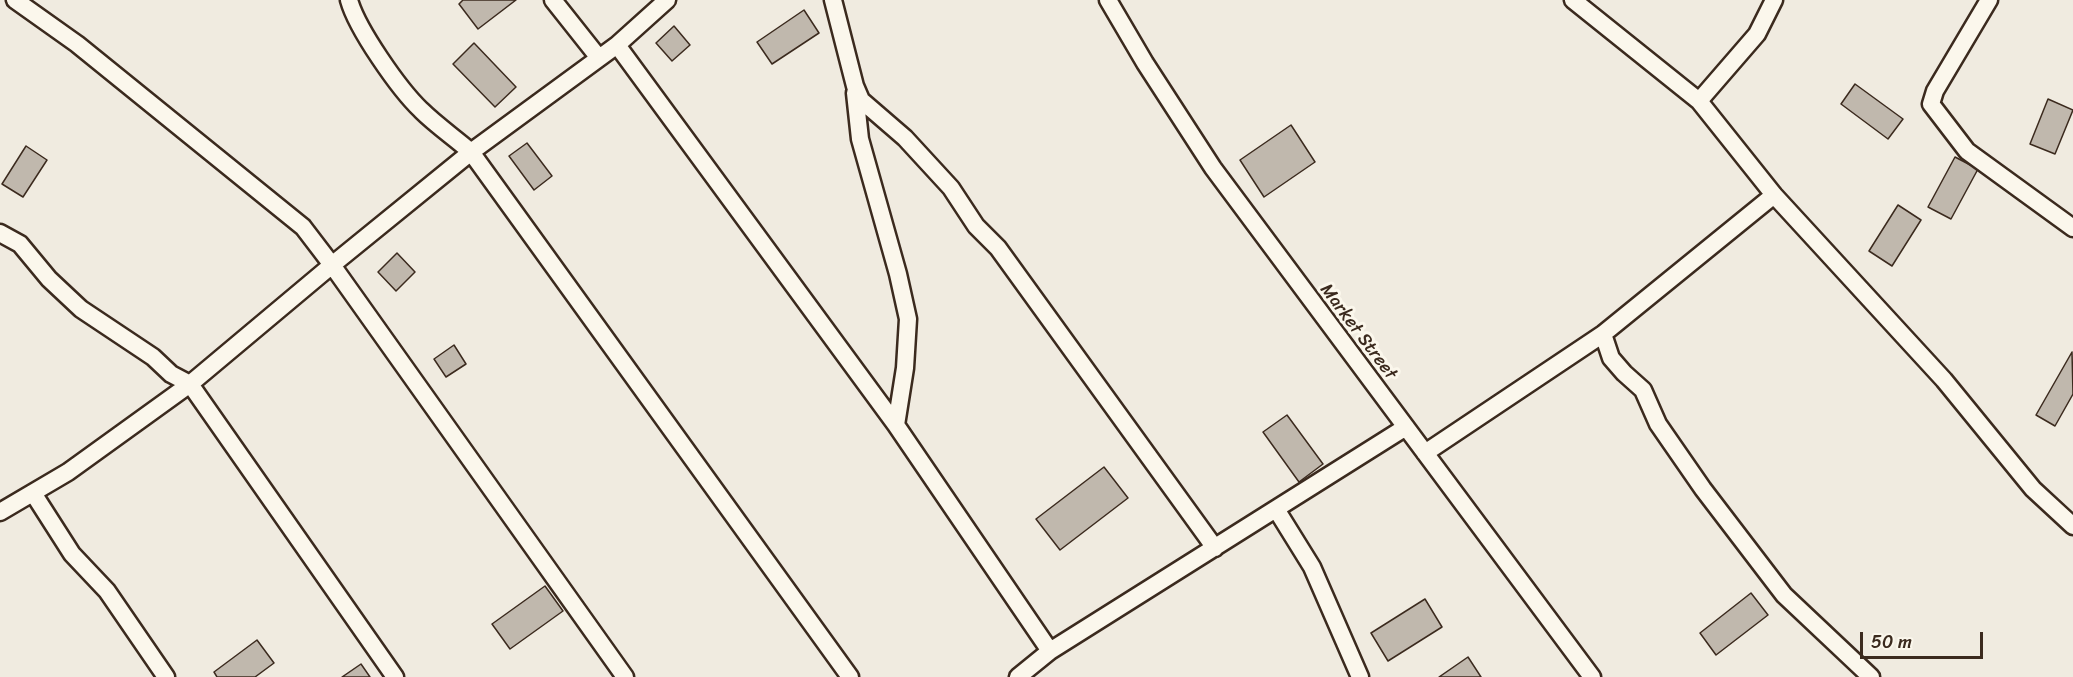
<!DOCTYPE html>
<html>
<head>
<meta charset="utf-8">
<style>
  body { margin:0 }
  #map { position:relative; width:2073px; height:677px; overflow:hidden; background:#f0ebe0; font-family:Sriracha,sans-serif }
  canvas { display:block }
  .scale { position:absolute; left:1860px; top:632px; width:123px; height:27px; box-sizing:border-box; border:3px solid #3b2a1e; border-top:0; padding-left:8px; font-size:18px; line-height:21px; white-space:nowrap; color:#3b2a1e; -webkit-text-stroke:4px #fbf7ec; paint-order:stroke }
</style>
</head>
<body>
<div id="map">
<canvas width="2073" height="677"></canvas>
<div class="scale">50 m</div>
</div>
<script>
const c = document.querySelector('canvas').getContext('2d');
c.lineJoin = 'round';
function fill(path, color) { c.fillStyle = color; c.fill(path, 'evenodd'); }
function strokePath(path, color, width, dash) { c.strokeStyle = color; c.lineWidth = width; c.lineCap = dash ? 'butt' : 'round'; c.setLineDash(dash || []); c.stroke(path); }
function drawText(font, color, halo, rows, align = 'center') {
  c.font = font + ' Sriracha,sans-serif'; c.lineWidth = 6; c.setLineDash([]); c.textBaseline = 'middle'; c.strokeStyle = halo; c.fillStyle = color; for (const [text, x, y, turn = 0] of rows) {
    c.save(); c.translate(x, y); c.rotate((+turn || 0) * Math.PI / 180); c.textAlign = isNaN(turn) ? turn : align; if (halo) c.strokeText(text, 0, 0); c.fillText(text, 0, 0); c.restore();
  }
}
const building = new Path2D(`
  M463,0H516L478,29L459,4Z
  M804,10L819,33L772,64L757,42Z
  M674,26L690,45L672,61L656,43Z
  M474,43L516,87L495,107L453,64Z
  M1855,84L1903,119L1888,139L1841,104Z
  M2048,99L2073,110L2055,154L2030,144Z
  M1291,125L1315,162L1264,197L1240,160Z
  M527,143L552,176L534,190L509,156Z
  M26,146L47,160L23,197L2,184Z
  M1955,157L1978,169L1951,219L1928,207Z
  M1898,205L1921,220L1892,266L1869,251Z
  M397,253L415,272L396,291L378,272Z
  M454,345L466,364L446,377L434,359Z
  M2072,352L2073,394L2055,426L2036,415Z
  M1287,415L1323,464L1299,482L1263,432Z
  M1104,467L1128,498L1060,550L1036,519Z
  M545,586L563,611L510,649L492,624Z
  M1751,593L1768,615L1716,655L1700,633Z
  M1425,599L1442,627L1388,661L1371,633Z
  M257,640L274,663L255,677H217L214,672Z
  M1468,657L1481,677H1439Z
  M361,664L370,677H342Z`);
fill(building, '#c0b8ad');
strokePath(building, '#3b2a1e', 1.5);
const minor = new Path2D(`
  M15,0L77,44L303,227L332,265L625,677
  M349,0C357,29 399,89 421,110C436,125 455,138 471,152L850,677
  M553,0L599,58
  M833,0L855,86L861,100L905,138L951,188L976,226L998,248L1215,548
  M1108,0L1145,63L1213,168L1592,677
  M1573,0L1699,101L1774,195L1944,380L2033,489L2073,526
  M1989,0L1935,91L1931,104L1967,151L2073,228
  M617,45L896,425L1050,651
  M855,93L860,139L898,274L908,319L905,368L896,425
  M1699,101L1757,34L1774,0
  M0,233L20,244L49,279L81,309L153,357L171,374L190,384L395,677
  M1603,334L1611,358L1624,373L1643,390L1658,424L1703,489L1784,595L1871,677
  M1425,453L1603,334L1774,195
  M33,493L72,554L107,591L166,677
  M1276,509L1312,567L1360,677
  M0,512L68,472L190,384L332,265L471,152L617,45L667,0
  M1018,677L1050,651L1406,427`);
strokePath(minor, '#3b2a1e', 21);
strokePath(minor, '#fbf7ec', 16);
drawText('18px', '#3b2a1e', '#fbf7ec', [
  ["Market Street",1358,332,53]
]);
</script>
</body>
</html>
